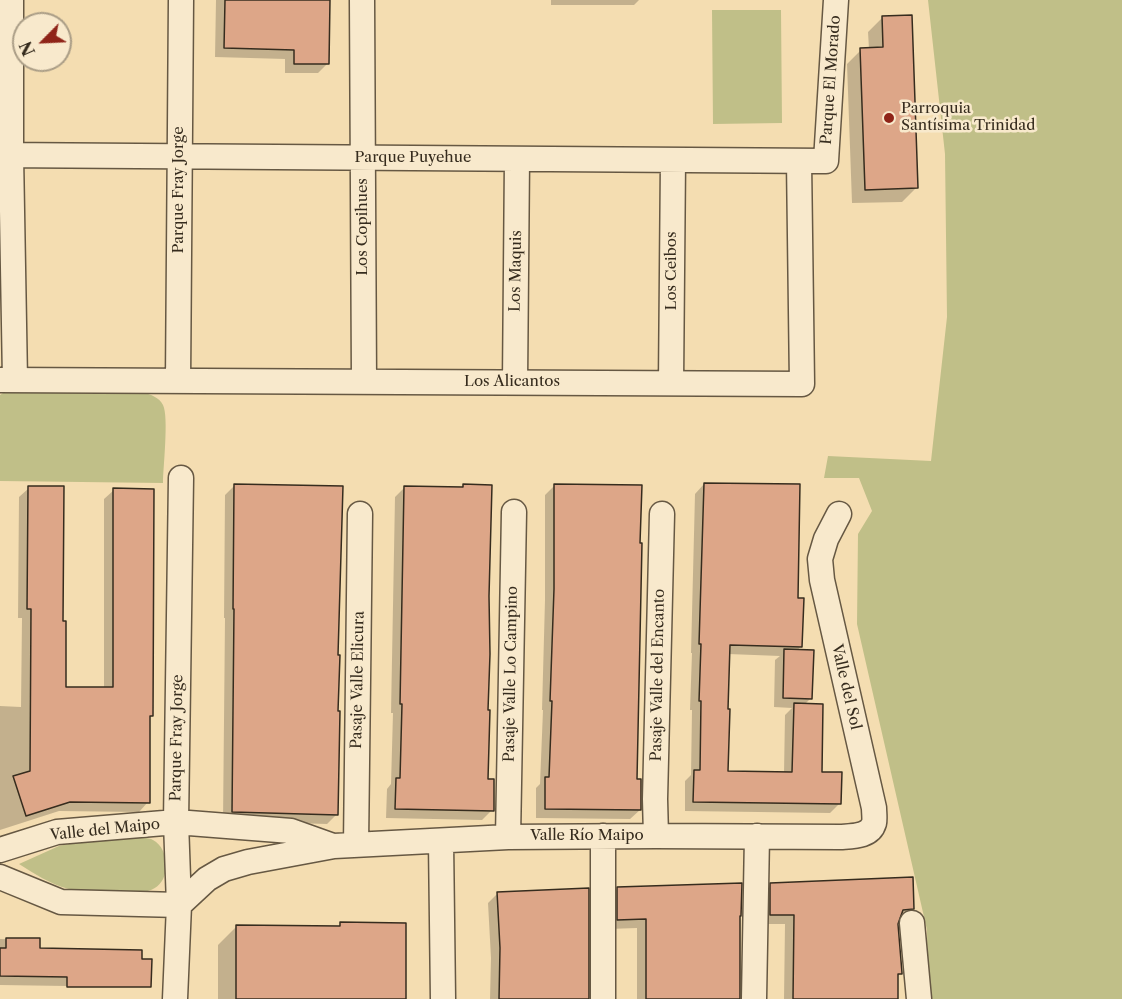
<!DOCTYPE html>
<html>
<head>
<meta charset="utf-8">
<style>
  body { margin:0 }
  #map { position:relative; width:1122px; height:999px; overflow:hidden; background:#f4ddb1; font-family:"Libre Caslon Text",serif }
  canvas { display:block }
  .north { position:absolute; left:12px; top:12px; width:60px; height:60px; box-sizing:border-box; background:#f8e9cc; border:2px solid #aa9d86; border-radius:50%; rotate:246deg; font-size:16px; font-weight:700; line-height:24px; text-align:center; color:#362c1e }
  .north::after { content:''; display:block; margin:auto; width:21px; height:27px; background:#8f2418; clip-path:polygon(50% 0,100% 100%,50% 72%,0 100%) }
</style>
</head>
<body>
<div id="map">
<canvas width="1122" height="999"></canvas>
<div class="north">N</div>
</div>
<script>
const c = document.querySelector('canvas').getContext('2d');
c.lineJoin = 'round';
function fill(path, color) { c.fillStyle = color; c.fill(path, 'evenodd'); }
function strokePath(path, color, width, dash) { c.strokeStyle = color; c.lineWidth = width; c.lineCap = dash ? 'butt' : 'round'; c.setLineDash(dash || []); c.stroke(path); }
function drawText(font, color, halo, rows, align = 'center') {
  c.font = font + ' "Libre Caslon Text",serif'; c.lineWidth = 5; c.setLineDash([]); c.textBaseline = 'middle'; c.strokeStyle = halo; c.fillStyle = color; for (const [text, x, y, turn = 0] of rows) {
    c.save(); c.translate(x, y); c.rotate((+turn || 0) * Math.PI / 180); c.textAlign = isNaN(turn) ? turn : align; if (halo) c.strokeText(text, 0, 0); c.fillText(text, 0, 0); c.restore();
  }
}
fill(new Path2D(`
  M928,0H1122V999H928L927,930L857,624L858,534L872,511L859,478H824L828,456L931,461L947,317L945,154Z
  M712,10H781L782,123L713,124Z
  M6,391L143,392C151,395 159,397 163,405C169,417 163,468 163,483L0,481V395Z
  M97,838C109,838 143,835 153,840C162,845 165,854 166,863C167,897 135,894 110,893C96,893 82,892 69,889C50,884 35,874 19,864L59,846Z`), '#c0bf88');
fill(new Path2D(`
  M216,0H328L327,64L318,73H285V59L215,57Z
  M551,0H639L634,5H551Z
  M882,18L916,188L902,202L852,203L847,64L861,50L869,49L868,32Z
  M704,484L796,599L801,646L797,651L811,698L804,705L820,773L840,803L830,813L685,811V781L691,775L692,710H690L692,653H691L695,494ZM728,654L780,656L775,660L774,707L792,708L785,715L784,773L727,772Z
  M464,485L488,596L487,781L492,810L482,820L386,818L387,789L391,784L393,713H391L395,497L405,487L460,489Z
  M555,485L640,810L630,819L536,818V788L540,784L543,710H542L545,600V495Z
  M234,486L337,656V814L327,824L223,821L225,618H224L225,495Z
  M29,488L62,622L64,688H104V499L114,490L152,716L149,718L148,802L139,812L59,811L0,830V706L21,707L22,618H18L19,497Z
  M771,884L913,909L903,918L898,919L896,924L901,973L897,977L896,999H784L785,924H761V894Z
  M618,888L738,999H637V928L608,929V898Z
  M498,893L587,999H490L491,958L488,903Z
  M341,924L404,999H218V945L237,926L338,927Z
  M0,939L38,940V950L141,978L132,987L0,985Z`), '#0003');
const building = new Path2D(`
  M225,0H330L329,64H294V50L224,48Z
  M912,15L918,188L865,190L860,48L883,47L882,16Z
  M704,483L800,484L798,598H804L802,647L730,645L728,709H730L728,771L792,772L794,703L823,704L822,772H842L841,804L693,802L694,770H700L701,701H699L701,644H699Z
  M234,484L343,486L338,655H340L338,711H340L338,815L232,812L234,609H233Z
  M463,484L492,485L489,596L490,654L488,710H490L488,779H494V811L395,809L396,778H400L402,704H400L404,486L463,487Z
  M554,484L642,485L640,543H642L637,779H641V810L545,809V777H549L552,701H550L554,589Z
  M28,486H64L63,621H66V687H113V488L154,489L153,716H150V803L70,802L26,816L13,776L30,771L31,609H27Z
  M784,649L814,650L812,699L783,698Z
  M913,877L914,909L903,910L898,924L902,973V974H898V999H793L794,915H770V883Z
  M742,883L741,916H740V999H646V919L617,920V887Z
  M589,888V999H499L500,948L497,892Z
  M340,922L406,923V999H236V925L340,926Z
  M6,938H40V948L142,950V959H152L151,987H67V977L0,976V948H6Z`);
fill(building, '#dda688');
strokePath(building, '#362c1e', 1.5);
const minor = new Path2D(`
  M11,0V155L15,380
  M362,0L364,381
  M0,155L826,161L836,0
  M0,380L802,384L799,161
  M178,381L181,0
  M515,382L517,159
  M671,383L673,160
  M656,836L655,799L662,514
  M508,837L514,512
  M441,841L443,999
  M356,845L360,514
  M0,850L57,832L176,822L291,831L333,846
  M0,877L61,902L179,905L207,879L224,869L248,862L334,846L508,837L656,836L840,837C852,836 870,837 874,823C875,819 874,812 874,808L822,580L820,559L826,539L839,514
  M912,923L919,999
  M175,999L179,905L176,822L181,478
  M603,999V836
  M754,999L757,836`);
strokePath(minor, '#665843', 27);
strokePath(minor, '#f8e9cc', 24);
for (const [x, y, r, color] of [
  [889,118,6,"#8f2418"]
]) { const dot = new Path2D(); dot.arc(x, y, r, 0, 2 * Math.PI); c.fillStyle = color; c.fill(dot); strokePath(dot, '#f8e9cc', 2); }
drawText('15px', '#362c1e', '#f8e9cc', [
  ["Parque El Morado",831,80,-86],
  ["Parque Puyehue",413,158],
  ["Parque Fray Jorge",179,190,-90],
  ["Los Copihues",363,227,-90],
  ["Los Maquis",516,271,-89],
  ["Los Ceibos",672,271,-90],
  ["Los Alicantos",512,382],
  ["Pasaje Valle Lo Campino",511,674,-89],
  ["Pasaje Valle del Encanto",658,675,-89],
  ["Pasaje Valle Elicura",358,680,-89],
  ["Valle del Sol",846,687,77],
  ["Parque Fray Jorge",177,738,-89],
  ["Valle del Maipo",105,830,-6],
  ["Valle Río Maipo",587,836]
]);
drawText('15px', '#362c1e', '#f8e9cc', [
  ["Parroquia",901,109],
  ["Santísima Trinidad",901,126]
], 'left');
</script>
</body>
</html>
